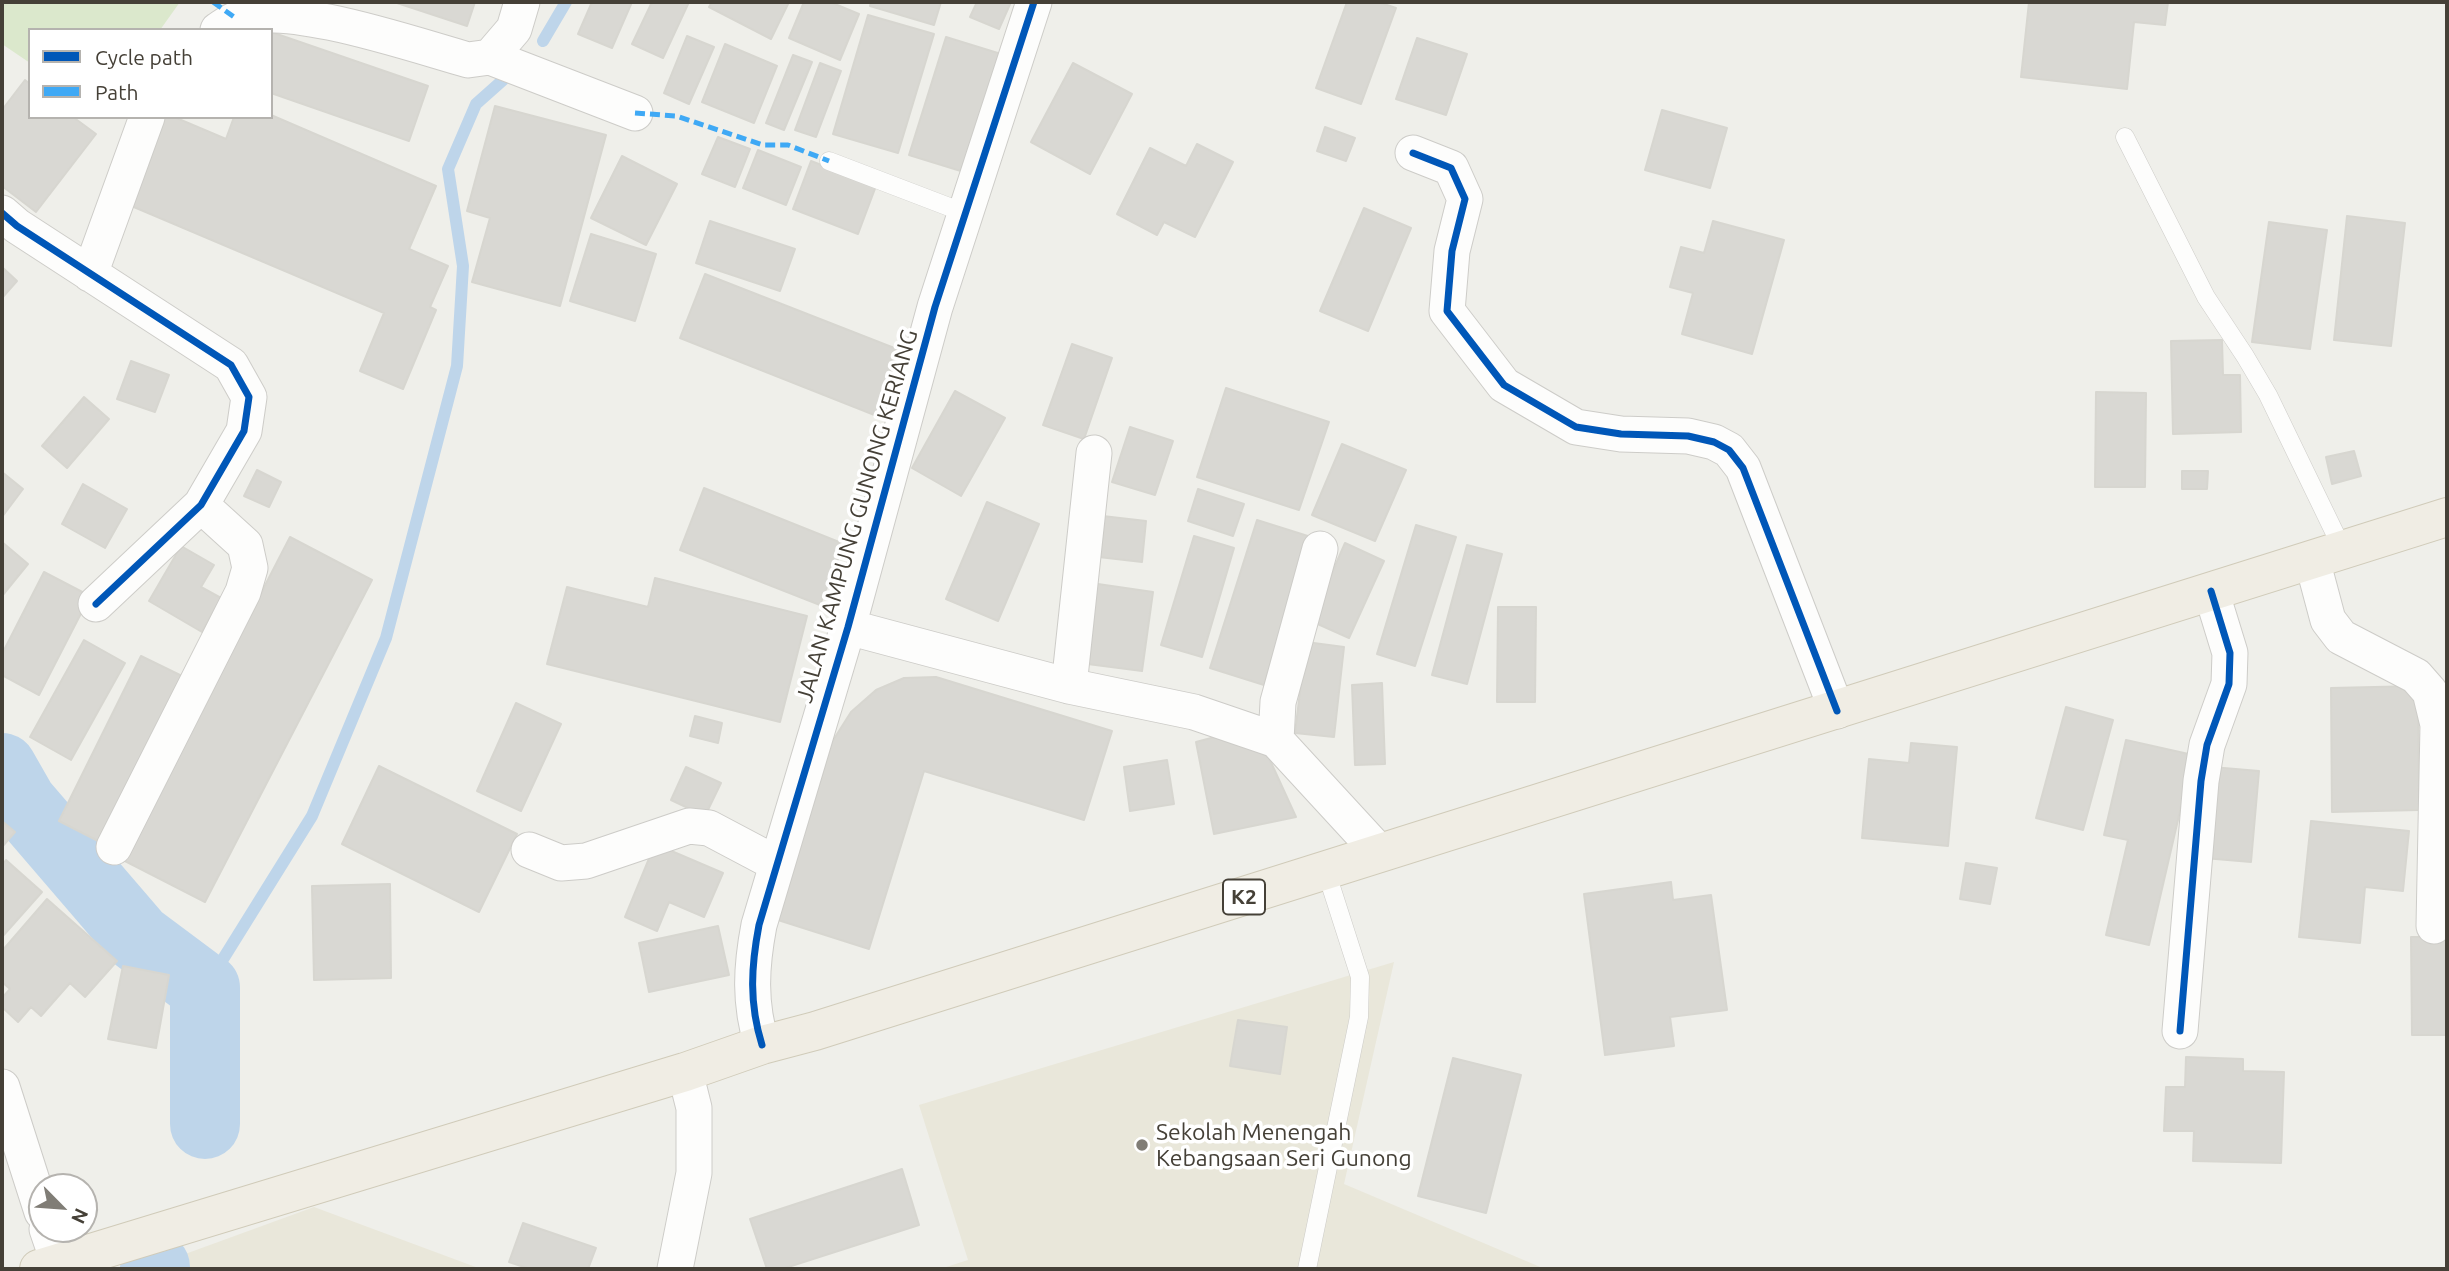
<!DOCTYPE html>
<html>
<head>
<meta charset="utf-8">
<style>
  body { margin:0 }
  #map { position:relative; width:2449px; height:1271px; overflow:hidden; background:#efefea; font-family:Ubuntu,sans-serif }
  canvas { display:block }
  .frame { position:absolute; inset:0; border:4px solid #454037; pointer-events:none }
  .legend { position:absolute; left:28px; top:28px; width:245px; height:91px; box-sizing:border-box; background:#fff; border:2px solid #b5b3af; margin:0; padding:9px 12px; list-style:none; font-size:21px; color:#454037 }
  .legend li { display:flex; align-items:center; gap:14px; height:35px }
  .legend b { width:35px; border:2px solid #b5b3af }
  .north { position:absolute; left:28px; top:1173px; width:70px; height:70px; box-sizing:border-box; background:#fff; border:2px solid #b5b3af; border-radius:50%; rotate:115deg; font-size:19px; font-weight:700; line-height:28px; text-align:center; color:#454037 }
  .north::after { content:''; display:block; margin:auto; width:24px; height:32px; background:#807d76; clip-path:polygon(50% 0,100% 100%,50% 72%,0 100%) }
</style>
</head>
<body>
<div id="map">
<canvas width="2449" height="1271"></canvas>
<div class="frame"></div>
<ul class="legend">
<li><b style="height:9px;background:#0057b8"></b>Cycle path</li>
<li><b style="height:9px;background:#3fa9f5"></b>Path</li>
</ul>
<div class="north">N</div>
</div>
<script>
const c = document.querySelector('canvas').getContext('2d');
c.lineJoin = 'round';
function fill(path, color) { c.fillStyle = color; c.fill(path, 'evenodd'); }
function strokePath(path, color, width, dash) { c.strokeStyle = color; c.lineWidth = width; c.lineCap = dash ? 'butt' : 'round'; c.setLineDash(dash || []); c.stroke(path); }
function drawText(font, color, halo, rows, align = 'center') {
  c.font = font + ' Ubuntu,sans-serif'; c.lineWidth = 7; c.setLineDash([]); c.textBaseline = 'middle'; c.strokeStyle = halo; c.fillStyle = color; for (const [text, x, y, turn = 0] of rows) {
    c.save(); c.translate(x, y); c.rotate((+turn || 0) * Math.PI / 180); c.textAlign = isNaN(turn) ? turn : align; if (halo) c.strokeText(text, 0, 0); c.fillText(text, 0, 0); c.restore();
  }
}
fill(new Path2D(`
  M1394,962L1344,1184L1545,1269H940L968,1260L919,1105Z
  M314,1207L481,1269H173L177,1257Z`), '#e9e7da');
fill(new Path2D(`
  M2,2H180L160,30H30V63L2,44Z`), '#dbe8cc');
strokePath(new Path2D(`
  M543,41L566,2
  M205,988L312,816L386,638L457,366L463,266L448,169L476,104L503,80`), '#bed5ea', 12);
strokePath(new Path2D(`
  M2,768L22,803L138,938L205,988V1124
  M155,1269V1267`), '#bed5ea', 70);
const building = new Path2D(`
  M394,2H475L467,26Z
  M592,2H632L612,48L578,34Z
  M652,2H689L663,58L632,44Z
  M712,2H789L771,39L709,7Z
  M804,2H830L859,14L840,60L789,38Z
  M871,2H941L934,25L870,6Z
  M977,2H1011L999,29L970,17Z
  M1347,2H1378L1396,8L1361,104L1316,88Z
  M2029,2H2168L2165,25L2134,22L2127,89L2021,77Z
  M868,15L934,34L898,153L833,134Z
  M271,32L428,86L409,141L271,93Z
  M687,36L714,47L689,104L664,93Z
  M946,37L1001,54L964,172L909,155Z
  M1417,38L1467,54L1446,115L1396,99Z
  M725,44L777,66L754,123L702,102Z
  M793,55L812,62L784,130L766,123Z
  M820,63L841,71L816,137L795,130Z
  M1073,63L1132,94L1090,174L1031,142Z
  M25,80L30,84V117H73L96,134L36,212L2,186V110Z
  M495,106L606,135L560,306L472,282L490,218L467,211Z
  M1662,110L1727,128L1710,188L1645,170Z
  M271,115L436,186L409,249L448,266L430,307L436,310L403,389L360,371L384,313L122,202L158,117H174L226,139L234,117H271Z
  M1325,127L1355,138L1346,161L1317,151Z
  M718,137L750,149L735,187L702,174Z
  M1197,144L1233,162L1195,237L1164,222L1157,235L1117,214L1150,148L1186,166Z
  M758,150L801,167L786,205L743,188Z
  M622,156L677,184L646,245L591,218Z
  M811,161L876,186L858,234L793,209Z
  M1364,208L1411,228L1368,331L1320,311Z
  M2347,216L2405,223L2391,346L2334,340Z
  M710,221L795,249L780,291L696,263Z
  M1713,221L1784,240L1752,354L1682,334L1693,293L1670,287L1681,247L1704,253Z
  M2269,222L2327,230L2310,349L2252,342Z
  M591,234L656,254L635,321L570,301Z
  M2,267L17,281L2,298Z
  M705,274L907,353L882,418L680,338Z
  M2222,340L2223,375H2240L2241,432L2173,434L2171,341Z
  M1072,344L1112,358L1084,439L1043,425Z
  M131,361L169,375L155,412L117,399Z
  M1226,388L1329,422L1299,510L1197,477Z
  M955,391L1005,418L961,496L912,468Z
  M2096,392L2146,393L2145,487H2095Z
  M84,397L109,419L67,468L42,446Z
  M1130,427L1173,441L1155,495L1112,482Z
  M1342,444L1406,470L1375,541L1312,515Z
  M2354,451L2361,476L2332,484L2326,457Z
  M257,470L281,482L269,507L244,496Z
  M2182,471H2208L2207,489H2182Z
  M2,472L23,489L2,517Z
  M83,484L127,509L105,548L62,524Z
  M704,488L844,544L820,605L680,550Z
  M1198,489L1244,504L1233,536L1188,521Z
  M987,502L1039,524L998,621L946,599Z
  M1094,515L1146,521L1142,562L1090,556Z
  M1257,520L1311,537L1264,685L1210,668Z
  M1416,525L1456,537L1415,666L1377,654Z
  M1194,536L1234,548L1202,657L1161,645Z
  M290,537L372,580L205,902L123,860Z
  M2,542L28,564L2,596Z
  M1345,543L1384,561L1349,638L1311,621Z
  M1467,545L1502,554L1467,684L1432,675Z
  M181,546L214,565L201,587L221,598L202,632L149,601Z
  M44,572L90,596L39,695L2,675V654Z
  M655,578L807,616L780,722L547,664L567,587L648,607Z
  M1091,583L1153,592L1142,671L1080,663Z
  M1498,607H1536L1535,702H1497Z
  M84,640L125,663L71,760L30,737Z
  M1306,642L1344,647L1334,737L1295,733Z
  M141,656L184,677L102,843L59,821Z
  M936,677L1112,731L1084,820L924,771L869,949L778,920L832,742L851,712L876,690L904,678Z
  M1382,683L1385,764L1355,765L1352,685Z
  M2418,686L2419,810L2332,812L2331,688Z
  M516,703L561,724L521,811L477,791Z
  M2066,707L2113,720L2083,830L2036,818Z
  M695,716L722,723L718,743L690,736Z
  M1230,733L1269,758L1296,817L1214,834L1196,742Z
  M2126,740L2193,755L2149,945L2106,935L2128,840L2104,835Z
  M1911,743L1957,747L1948,846L1862,838L1869,759L1909,763Z
  M1167,760L1174,804L1130,811L1124,767Z
  M379,766L517,834L479,912L342,844Z
  M686,767L721,783L705,816L671,800Z
  M2212,767L2259,771L2251,862L2204,858Z
  M2,821L15,832L2,847Z
  M2311,821L2409,831L2403,891L2365,887L2360,943L2299,937Z
  M655,844L723,873L704,917L669,902L657,931L625,917Z
  M6,860L42,892L2,937V865Z
  M1966,863L1997,868L1990,904L1960,899Z
  M1671,882L1673,900L1711,895L1727,1010L1670,1017L1674,1046L1605,1055L1584,894Z
  M390,884L391,978L314,980L312,886Z
  M47,899L117,961L85,997L70,983L41,1016L31,1007L18,1022L2,1007V998L10,989L2,982V951Z
  M718,926L729,975L649,992L639,943Z
  M2411,937H2447V1035H2412Z
  M123,966L169,975L156,1048L108,1039Z
  M1238,1020L1287,1027L1280,1074L1230,1066Z
  M2186,1057L2243,1059V1071L2284,1072L2281,1163L2193,1161L2194,1131H2164L2166,1087H2185Z
  M1453,1058L1521,1075L1486,1213L1418,1196Z
  M902,1169L919,1225L782,1269H767L750,1219Z
  M523,1223L596,1248L588,1269H530L509,1262Z`);
fill(building, '#d9d8d3');
strokePath(building, '#d7d6d0', 2);
const lane = new Path2D(`
  M2125,137L2206,297L2245,356L2268,395L2343,550
  M829,161L965,213
  M1307,1269L1359,1017L1360,977L1326,871`);
const street = new Path2D(`
  M218,30C224,26 230,21 237,19C288,1 414,45 468,60L490,57L514,29L522,2
  M490,57L635,113
  M1413,153L1451,168L1465,199L1452,251L1447,311L1504,385L1576,427L1621,434L1688,436L1714,442L1729,450L1743,468L1837,711
  M2,213L17,226L231,365L249,397L244,431L201,505L96,604
  M90,274L147,117
  M1320,549L1278,702L1276,740L1380,853
  M2312,560L2328,620L2341,637L2416,676L2430,692L2438,725L2434,926
  M848,627L1069,686L1194,712L1276,740
  M1069,686L1094,453
  M114,847L243,592L250,568L245,545L201,505
  M529,850L561,863L586,861L689,826L709,828L777,864
  M2180,1031L2201,781L2207,745L2229,684L2230,653L2211,591
  M762,1045C749,1003 751,967 759,925L848,627L935,307L1034,2
  M2,1087L42,1212
  M47,1229L59,1264
  M675,1269L694,1173V1108L685,1072`);
const primary = new Path2D(`
  M39,1269L685,1072L762,1045L815,1031L2447,517`);
strokePath(lane, '#cdccc8', 19);
strokePath(street, '#cdccc8', 37);
strokePath(primary, '#d0cbb9', 40);
strokePath(lane, '#fdfdfc', 18);
strokePath(street, '#fdfdfc', 35);
strokePath(primary, '#f0ede4', 38);
strokePath(new Path2D(`
  M213,2L237,19
  M635,113L676,116L763,145H788L829,161`), '#3fa9f5', 5, [10, 5]);
strokePath(new Path2D(`
  M1413,153L1451,168L1465,199L1452,251L1447,311L1504,385L1576,427L1621,434L1688,436L1714,442L1729,450L1743,468L1837,711
  M2,213L17,226L231,365L249,397L244,431L201,505L96,604
  M2180,1031L2201,781L2207,745L2229,684L2230,653L2211,591
  M762,1045C749,1003 751,967 759,925L848,627L935,307L1034,2`), '#0057b8', 7);
for (const [x, y, r, color] of [
  [1142,1145,7,"#807d76"]
]) { const dot = new Path2D(); dot.arc(x, y, r, 0, 2 * Math.PI); c.fillStyle = color; c.fill(dot); strokePath(dot, '#fff', 2.5); }
for (const [x, y, w] of [
  [1244,897,42]
]) { const box = new Path2D(); box.roundRect(x - w / 2, y - 17.5, w, 35, 5); c.fillStyle = '#fff'; c.fill(box); strokePath(box, '#454037', 2); }
drawText('bold 21px', '#454037', null, [
  ["K2",1244,897]
]);
drawText('23px', '#454037', '#fff', [
  ["JALAN KAMPUNG GUNONG KERIANG",857,516,-74]
]);
drawText('23px', '#454037', '#fff', [
  ["Sekolah Menengah",1156,1132],
  ["Kebangsaan Seri Gunong",1156,1158]
], 'left');
</script>
</body>
</html>
